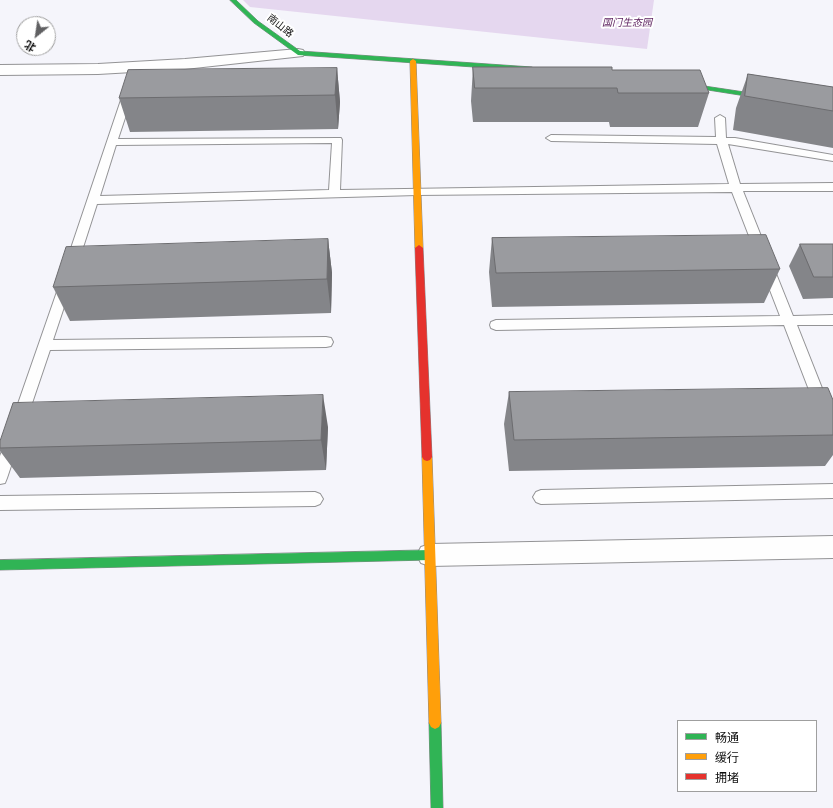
<!DOCTYPE html>
<html>
<head>
<meta charset="utf-8">
<style>
  body { margin:0 }
  #map { position:relative; width:833px; height:808px; overflow:hidden; background:#f5f5fb; font-family:"Roboto Serif","Noto Sans SC",serif }
  canvas { display:block }
  .legend { position:absolute; left:677px; top:720px; width:140px; height:72px; box-sizing:border-box; background:#fff; border:1px solid #9f9f9f; margin:0; padding:5px 7px; list-style:none; font-size:12px; color:#0f0f0f }
  .legend li { display:flex; align-items:center; gap:8px; height:20px }
  .legend b { width:20px; border:1px solid #9f9f9f }
  .north { position:absolute; left:16px; top:16px; width:40px; height:40px; box-sizing:border-box; background:#fff; border:1px solid #9f9f9f; border-radius:50%; rotate:210deg; font-size:11px; font-weight:700; line-height:16px; text-align:center; color:#0f0f0f }
  .north::after { content:''; display:block; margin:auto; width:14px; height:18px; background:#606062; clip-path:polygon(50% 0,100% 100%,50% 72%,0 100%) }
</style>
</head>
<body>
<div id="map">
<canvas width="833" height="808"></canvas>
<ul class="legend">
<li><b style="height:5px;background:#30b455"></b>畅通</li>
<li><b style="height:5px;background:#ff9f0a"></b>缓行</li>
<li><b style="height:5px;background:#e5322d"></b>拥堵</li>
</ul>
<div class="north">北</div>
</div>
<script>
const c = document.querySelector('canvas').getContext('2d');
c.lineJoin = 'round';
function fill(path, color) { c.fillStyle = color; c.fill(path, 'evenodd'); }
function strokePath(path, color, width, dash) { c.strokeStyle = color; c.lineWidth = width; c.lineCap = dash ? 'butt' : 'round'; c.setLineDash(dash || []); c.stroke(path); }
function drawText(font, color, halo, rows, align = 'center') {
  c.font = font + ' "Roboto Serif","Noto Sans SC",serif'; c.lineWidth = 4; c.setLineDash([]); c.textBaseline = 'middle'; c.strokeStyle = halo; c.fillStyle = color; for (const [text, x, y, turn = 0] of rows) {
    c.save(); c.translate(x, y); c.rotate((+turn || 0) * Math.PI / 180); c.textAlign = isNaN(turn) ? turn : align; if (halo) c.strokeText(text, 0, 0); c.fillText(text, 0, 0); c.restore();
  }
}
fill(new Path2D(`
  M243,0H654L647,49L250,7Z`), '#e5d7ef');
const lane = new Path2D(`
  M128,91L133,94L118,139L341,138L342,140L340,190L729,184L717,144L551,141L546,138L551,135L716,137L715,118L720,115L725,118L726,138H735L833,155V161L728,144L740,184L833,183V191H743L793,316L833,315V325H797L833,416V440L828,438L826,434L784,325L496,330L491,328L490,325L491,322L496,320L780,316L732,192L417,195L97,204L78,263L76,266L72,267L68,266L66,263L123,94ZM332,143L329,190L100,196L116,145Z
  M66,279L70,280L72,283L53,340L326,337L331,338L333,342L331,346L326,347L50,350L26,421L24,425L19,427L14,425L12,421L60,283L62,280Z
  M12,436L17,438L19,442L7,478L5,483L0,484V456L7,438Z
  M833,484V498L541,504L536,502L533,497L536,492L541,490Z
  M315,492L320,494L323,499L320,504L315,506L0,510V496Z`);
const street = new Path2D(`
  M298,49L303,50L305,53L303,56L185,69L98,74L0,75V65L98,64L185,59Z
  M833,536V558L430,566L421,563L417,555L421,547L430,544Z`);
const fast = new Path2D(`
  M230,0H236L258,21L300,51L532,67L535,69L532,71L298,55L254,23Z
  M678,82L771,96L774,98L771,100L676,85L675,84Z
  M430,550L434,552L435,555L434,558L430,560L0,570V560Z
  M435,717L439,719L441,723L443,808H431L429,723L431,719Z`);
const slow = new Path2D(`
  M413,59L416,61L423,248L419,251L415,248L410,61Z
  M427,453L430,454L432,457L441,723L439,727L435,729L431,727L429,723L422,457L424,454Z`);
const jam = new Path2D(`
  M419,245L423,248L432,457L430,460L427,461L424,460L422,457L415,248Z`);
strokePath(lane, '#939395', 2);
strokePath(street, '#939395', 2);
strokePath(fast, '#89898c', 1);
strokePath(slow, '#89898c', 1);
strokePath(jam, '#89898c', 1);
fill(lane, '#fefefe');
fill(street, '#fefefe');
fill(fast, '#30b455');
fill(slow, '#ff9f0a');
fill(jam, '#e5322d');
fill(new Path2D(`
  M473,67L612,70L709,93L698,127H610L609,122H473L471,101Z
  M337,68L340,102L338,129L130,132L119,98Z
  M748,74L833,87V148L733,130L736,108Z
  M492,238L780,269L764,303L492,307L489,272Z
  M328,239L332,273L331,313L70,321L53,287Z
  M800,244H833V298L803,299L789,266Z
  M509,392L833,400V455L825,466L509,471L504,424Z
  M328,427L326,470L20,478L0,451V441Z`), '#848589');
fill(new Path2D(`
  M337,68L340,102L338,129L335,95Z
  M328,239L332,273L331,313L327,279Z
  M323,395L328,427L326,470L321,440Z`), '#6c6c6f');
const building = new Path2D(`
  M473,67H612V70H700L709,93H618L617,88H475Z
  M337,68L335,95L119,98L128,70Z
  M748,74L833,87V111L745,96Z
  M766,235L780,269L496,273L492,238Z
  M328,239L327,279L53,287L66,247Z
  M800,244H833V277H814Z
  M828,388L833,400V435L514,440L509,392Z
  M323,395L321,440L0,448V441L13,403Z`);
fill(building, '#9a9b9f');
strokePath(building, '#6c6c6f', 1);
drawText('italic 10px', '#5f2461', '#fff', [
  ["国门生态园",627,23]
]);
drawText('10px', '#0f0f0f', '#fff', [
  ["南山路",280,26,38]
]);
</script>
</body>
</html>
